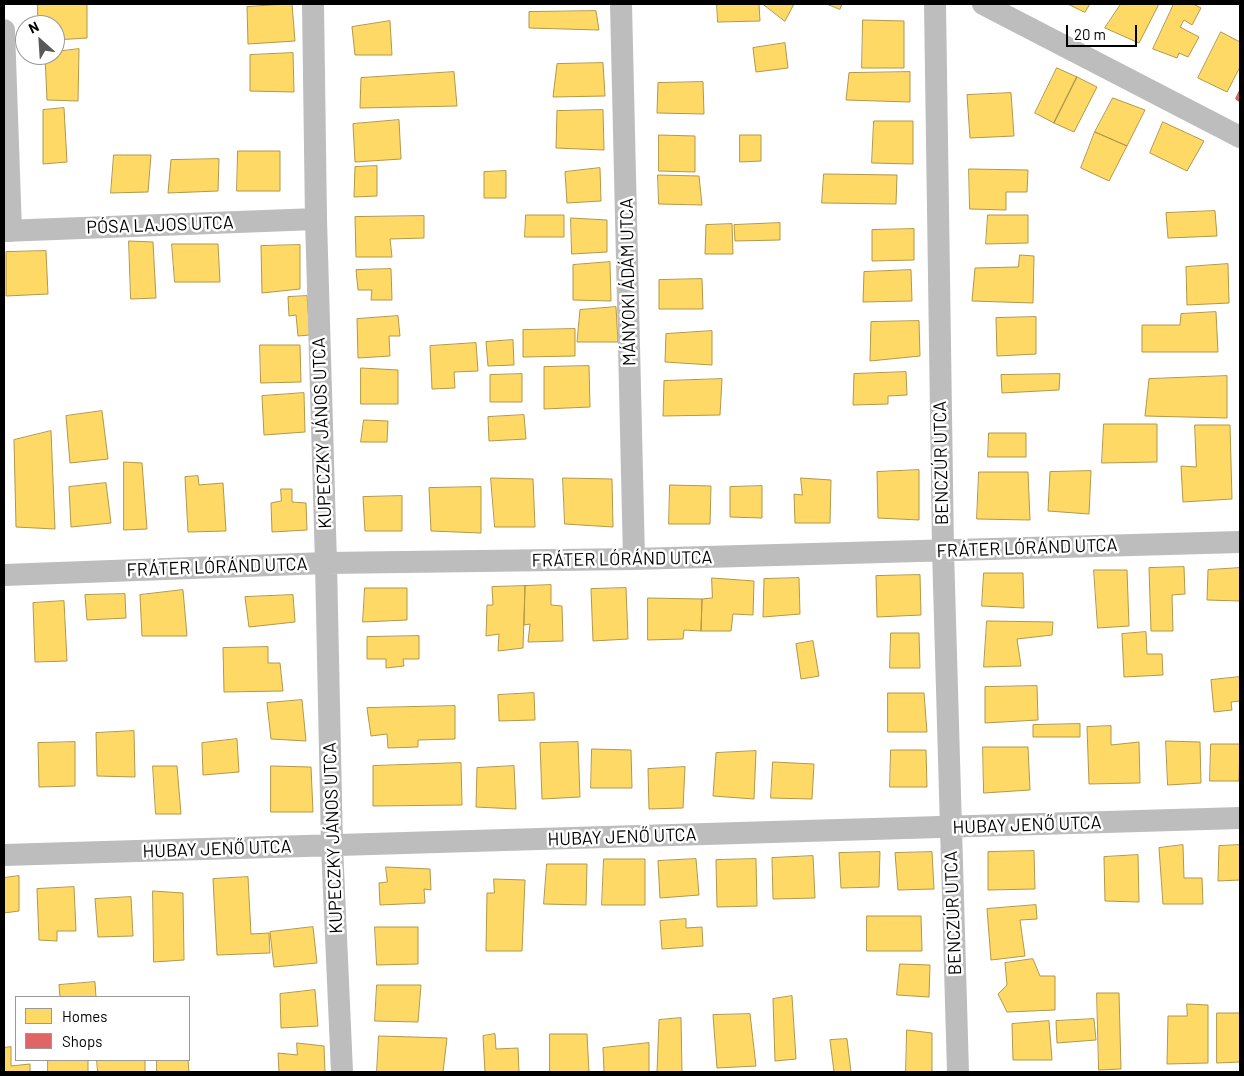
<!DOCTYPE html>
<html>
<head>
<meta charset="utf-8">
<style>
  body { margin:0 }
  #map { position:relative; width:1244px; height:1076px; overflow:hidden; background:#fff; font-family:Barlow,sans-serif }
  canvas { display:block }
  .frame { position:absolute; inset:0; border:5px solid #000; pointer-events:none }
  .legend { position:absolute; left:15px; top:996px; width:175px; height:65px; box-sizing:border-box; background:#fff; border:1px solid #999; margin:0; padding:6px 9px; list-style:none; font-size:15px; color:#000 }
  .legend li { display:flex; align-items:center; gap:10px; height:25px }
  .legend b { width:25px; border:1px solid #999 }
  .north { position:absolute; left:15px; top:15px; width:50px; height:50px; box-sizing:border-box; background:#fff; border:1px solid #999; border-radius:50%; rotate:334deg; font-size:14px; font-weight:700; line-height:20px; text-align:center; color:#000 }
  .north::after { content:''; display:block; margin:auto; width:18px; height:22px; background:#595959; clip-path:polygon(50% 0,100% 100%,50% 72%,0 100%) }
  .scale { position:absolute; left:1066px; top:25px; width:71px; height:22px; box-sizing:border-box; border:2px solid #000; border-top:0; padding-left:6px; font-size:15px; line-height:18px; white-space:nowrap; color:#000; -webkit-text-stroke:4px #fff; paint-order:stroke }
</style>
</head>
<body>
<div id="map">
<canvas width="1244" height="1076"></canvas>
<div class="frame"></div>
<ul class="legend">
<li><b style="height:14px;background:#ffd966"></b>Homes</li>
<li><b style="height:14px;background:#e06666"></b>Shops</li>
</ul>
<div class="north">N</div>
<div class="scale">20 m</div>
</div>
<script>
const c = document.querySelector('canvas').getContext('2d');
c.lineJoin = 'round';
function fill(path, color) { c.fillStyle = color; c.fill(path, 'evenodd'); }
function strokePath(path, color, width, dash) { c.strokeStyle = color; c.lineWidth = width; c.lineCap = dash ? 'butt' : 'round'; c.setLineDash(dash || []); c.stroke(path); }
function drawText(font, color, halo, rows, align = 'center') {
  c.font = font + ' Barlow,sans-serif'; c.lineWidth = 5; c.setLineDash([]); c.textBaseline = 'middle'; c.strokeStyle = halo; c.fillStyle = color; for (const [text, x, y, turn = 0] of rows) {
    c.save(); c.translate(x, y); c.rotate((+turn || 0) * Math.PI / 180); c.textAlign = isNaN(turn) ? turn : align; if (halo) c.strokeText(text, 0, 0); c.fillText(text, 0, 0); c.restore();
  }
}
const homes = new Path2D(`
  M38,4H87V38L55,40V25H38Z
  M292,4L295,41L248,44L247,7Z
  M717,4H759L760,21L718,22Z
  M763,4H794L785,21Z
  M827,4H842L840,9Z
  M1068,4H1090L1085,12Z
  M1121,4H1159L1139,43L1105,28Z
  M1174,4H1193L1201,8L1192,25L1184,20L1180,27L1199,37L1188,57L1179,53L1177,58L1153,49Z
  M596,11L599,30L529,28V12Z
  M863,20L904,21V68H862Z
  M390,21L392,55H355L352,27Z
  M1221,32L1240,42V67L1227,92L1198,78Z
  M785,43L788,68L756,72L753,48Z
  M79,49L78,101L47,100L45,55H55V52Z
  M293,53L294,92L250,91V55Z
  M603,63L605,96L553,97L557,64Z
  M1057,68L1077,77L1054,123L1035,113Z
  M454,72L457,106L360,108L361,78Z
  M910,72V102L846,100L849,73Z
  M1077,77L1097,87L1074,132L1054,123Z
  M703,82L704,114L657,113L658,83Z
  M1011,93L1014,136L970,138L967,95Z
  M1113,98L1145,110L1127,146L1095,132Z
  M64,108L67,162L43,164V110Z
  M603,110L604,150L556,148L557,111Z
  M399,120L401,159L355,162L353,124Z
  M874,121H913V164L872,163Z
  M1163,122L1204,141L1187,171L1150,153Z
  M1095,132L1127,146L1109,181L1081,168Z
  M659,135L695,136V172L659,171Z
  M740,135H761V161L740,162Z
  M238,151H280V191H237Z
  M114,155H151L148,192L111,193Z
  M219,159L218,191L168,193L171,160Z
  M377,166V196L354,197L355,167Z
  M600,168L601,201L567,203L565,172Z
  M969,169L1028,170L1027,192H1006V210L970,209Z
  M506,171V198H484V172Z
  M824,174L897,175L896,204L822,203Z
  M658,175L699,176L702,205L659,204Z
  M1215,211L1217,236L1168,238L1166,213Z
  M526,215H564V237H525Z
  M988,215H1028V243L986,244Z
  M424,216V238L390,239L392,257H356L355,217Z
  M571,218L607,220V252L572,254Z
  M780,223V240L735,241L734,225Z
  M732,224L733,254H705L706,225Z
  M914,229V260L872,261V230Z
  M129,241L153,242L156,298L131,299Z
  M172,244H218L220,282H175Z
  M300,245V289L262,293L261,246Z
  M46,251L48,294L6,296V252Z
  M1020,255L1034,256L1033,303L972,301L975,268L1018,267Z
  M610,262L611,301L573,300V265Z
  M1228,264L1229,303L1187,305L1186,267Z
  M391,269L392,300H371L372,290H358L356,270Z
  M911,270L912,301L863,302L864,272Z
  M702,279L703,309H659V280Z
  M307,296L310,335L298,336L296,315L289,316L288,297Z
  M616,307L618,342H577L580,310Z
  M1216,312L1218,352H1142V325H1180L1181,314Z
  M398,316L400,336H389L390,356L358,358L357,319Z
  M1036,317V354L997,356L996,318Z
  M919,321L920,356L870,361L871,322Z
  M575,329V356L523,357V330Z
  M712,331V365L665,362L666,334Z
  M513,340L514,365L488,366L486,342Z
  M476,343L478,371L454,372L455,388L432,389L430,346Z
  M260,345H300L301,382L261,383Z
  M589,366L590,407L544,409V367Z
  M361,368L398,370V404H361Z
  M906,372L907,395L888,396V404L853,405L854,374Z
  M522,374V402H490V375Z
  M1060,374L1059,390L1002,393L1001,375Z
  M1227,376V418L1145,416L1149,379Z
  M722,379L720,415L663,416L664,381Z
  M304,393L305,432L264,435L262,396Z
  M102,411L108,459L70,463L66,416Z
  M524,415L526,439L489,441L488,417Z
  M364,420L388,421L387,442H361Z
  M1104,424H1157V462L1102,463Z
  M1195,425H1230L1232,499L1183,502L1181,466L1196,467Z
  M51,431L55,529L16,527L14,440Z
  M989,433H1026V457H988Z
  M124,462L142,463L147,529L124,530Z
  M919,470V520L878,518L877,472Z
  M1091,471L1089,514L1048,511L1050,472Z
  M979,472H1028L1030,520L977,519Z
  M198,476L199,485L223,483L226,531L188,532L185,477Z
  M491,478L533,479L535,527H495Z
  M563,478L612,479L613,527L565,524Z
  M801,478L831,480L830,523H795L794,494L802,495Z
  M106,483L111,523L71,527L69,487Z
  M670,485L711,486L710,524H669Z
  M762,486V518L730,517V487Z
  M481,487V533L431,531L429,488Z
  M281,489H292V502L306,503L307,530L272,532L271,503L281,501Z
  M402,496V531H365L363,497Z
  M1184,567L1185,594L1172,595L1173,631H1151L1149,568Z
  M1240,568V601L1207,600L1208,570Z
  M1094,570H1127L1129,626L1098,628Z
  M984,573H1023L1024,608L982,606Z
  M920,575L921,615L877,617L876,576Z
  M712,578L754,581L753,615L733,614L731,631H701L702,599L712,598Z
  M799,578L800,614L763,617L764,579Z
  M551,585V605L562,606L563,641L528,642L530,624L524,625L525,586Z
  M525,586L523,648L498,651L499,634L486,636L487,605H493L492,587Z
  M365,588H407V620L363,622Z
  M626,588L628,639L593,641L591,589Z
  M183,590L187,636H142L140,595Z
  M125,594L126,618L87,620L85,595Z
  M293,595L295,622L249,627L245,597Z
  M648,598L702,599L701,631L684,630L683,639L648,640Z
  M64,601L67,661L35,662L33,603Z
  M987,621L1053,622L1052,635L1017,639L1021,666L984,667Z
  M1146,632L1147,654H1162L1163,675L1124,677L1122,634Z
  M891,633H919L920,668H890Z
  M419,636V659H403L404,666L386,668V659H367V637Z
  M813,641L819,676L801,679L796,644Z
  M268,647V663H280L283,691L224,692L223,648Z
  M1240,677V701L1231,702L1232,710L1214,712L1211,680Z
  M1037,686L1038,720L985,723V687Z
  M534,693L535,720L499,721L498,695Z
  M888,693H924L927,732H888Z
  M302,700L306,741L271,739L267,703Z
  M455,706V739L418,740V747L388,748L387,734L371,736L367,708Z
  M1080,724V737H1033V725Z
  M1111,726V745L1139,742L1140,783L1089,784L1087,727Z
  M134,731L135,777L97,776L96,733Z
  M237,739L239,772L203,775L202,743Z
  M1166,741L1200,742L1201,783L1168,785Z
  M75,742V786L39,787L38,743Z
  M578,742L580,797L542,799L540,743Z
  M1211,744H1240L1239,781H1210Z
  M983,747H1028L1030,790L984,793Z
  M592,749L631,750L632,788H591Z
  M891,750H926L927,787H890Z
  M756,751L754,799L713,796L716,753Z
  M773,762L814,764L812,799L771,798Z
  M461,763L462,805L373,806V766Z
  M153,766H177L181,814H156Z
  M271,766L311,767L313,812H271Z
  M514,766L516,809L476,807L477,768Z
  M685,767L683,808L649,809L648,769Z
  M1183,845L1184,878H1202L1203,904H1163L1159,848Z
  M1240,845V880L1218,881L1219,846Z
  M1034,851L1035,889L988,890V852Z
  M880,852L879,887L841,888L839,853Z
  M932,852L934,889L898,890L895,853Z
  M1138,855L1139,902L1105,901L1104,857Z
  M813,856L815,898L773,899L772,858Z
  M604,859H645V905H602Z
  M696,859L699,895L660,898L658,861Z
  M756,859L757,906L717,907L716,860Z
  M547,864H587L586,905L544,904Z
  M386,867L430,869L431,890L424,889L425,903L380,905L379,883L387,882Z
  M19,876V911L4,913V878Z
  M248,877L251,934L269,933L270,953L217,955L213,879Z
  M494,879L525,880L522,951H486L487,893H494Z
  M74,887L76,931H57V941L39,940L37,889Z
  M153,891L183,893L184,960L154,962Z
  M131,897L133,936L98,937L95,899Z
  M1036,905L1037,919L1020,920L1025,956L991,960L987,909Z
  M867,916H921L922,951H867Z
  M686,919V928L702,927L703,946L662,949L660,921Z
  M313,927L317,963L274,967L270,932Z
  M375,927H418V964L377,965Z
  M1033,959L1040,976H1055V1010L1007,1012L998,994L1007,985L1005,963Z
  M900,964L930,965L929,997L897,995Z
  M95,982L96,997H60L59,985Z
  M377,985H421L418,1022L375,1021Z
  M315,990L318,1026L281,1028L280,994Z
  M1097,993H1119L1121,1069L1099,1070Z
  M792,996L796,1059L775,1061L773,999Z
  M1187,1004L1208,1005V1063L1167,1064L1168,1016H1187Z
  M1217,1013H1240V1062L1217,1063Z
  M750,1014L756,1066L717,1068L713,1015Z
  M681,1018L682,1072H657L659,1020Z
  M1094,1019L1096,1040L1057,1043L1056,1021Z
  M1049,1021L1052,1060H1013L1012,1024Z
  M907,1030L932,1033V1072H906Z
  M495,1034L496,1049L518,1048L519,1072H485L483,1036Z
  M550,1034H587L589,1072H550Z
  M379,1036L447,1038L443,1072H377Z
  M847,1039L851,1072H834L830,1040Z
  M297,1043L324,1046L325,1072H279L278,1053L297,1055Z
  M649,1043V1072H604L603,1048Z
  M11,1047V1066L30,1064V1072H4V1048Z
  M48,1060H88V1072H48Z
  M97,1060H145V1072H98Z
  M157,1060H188L189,1072H157Z`);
fill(homes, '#ffd966');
strokePath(homes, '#b29847', 1);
const shops = new Path2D(`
  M1240,90V102L1236,99Z`);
fill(shops, '#e06666');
strokePath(shops, '#9d4747', 1);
strokePath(new Path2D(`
  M313,4L316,219L326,563L332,846L342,1072
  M621,4L634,559
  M935,4L943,550L958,1072
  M983,4L1240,137
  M4,30L11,231
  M4,231L316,219
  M4,575L326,563L634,559L1240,542
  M4,855L1240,818`), '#bdbdbd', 22);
drawText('18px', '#000', '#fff', [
  ["PÓSA LAJOS UTCA",160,225,-2],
  ["MÁNYOKI ÁDÁM UTCA",628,282,-91],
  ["KUPECZKY JÁNOS UTCA",322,433,-92],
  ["BENCZÚR UTCA",941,463,-91],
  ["FRÁTER LÓRÁND UTCA",1027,548,-2],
  ["FRÁTER LÓRÁND UTCA",622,559,-1],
  ["FRÁTER LÓRÁND UTCA",217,567,-2],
  ["HUBAY JENŐ UTCA",1027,825,-2],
  ["HUBAY JENŐ UTCA",622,837,-2],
  ["KUPECZKY JÁNOS UTCA",333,838,-92],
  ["HUBAY JENŐ UTCA",217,849,-2],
  ["BENCZÚR UTCA",953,913,-92]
]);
</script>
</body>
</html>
